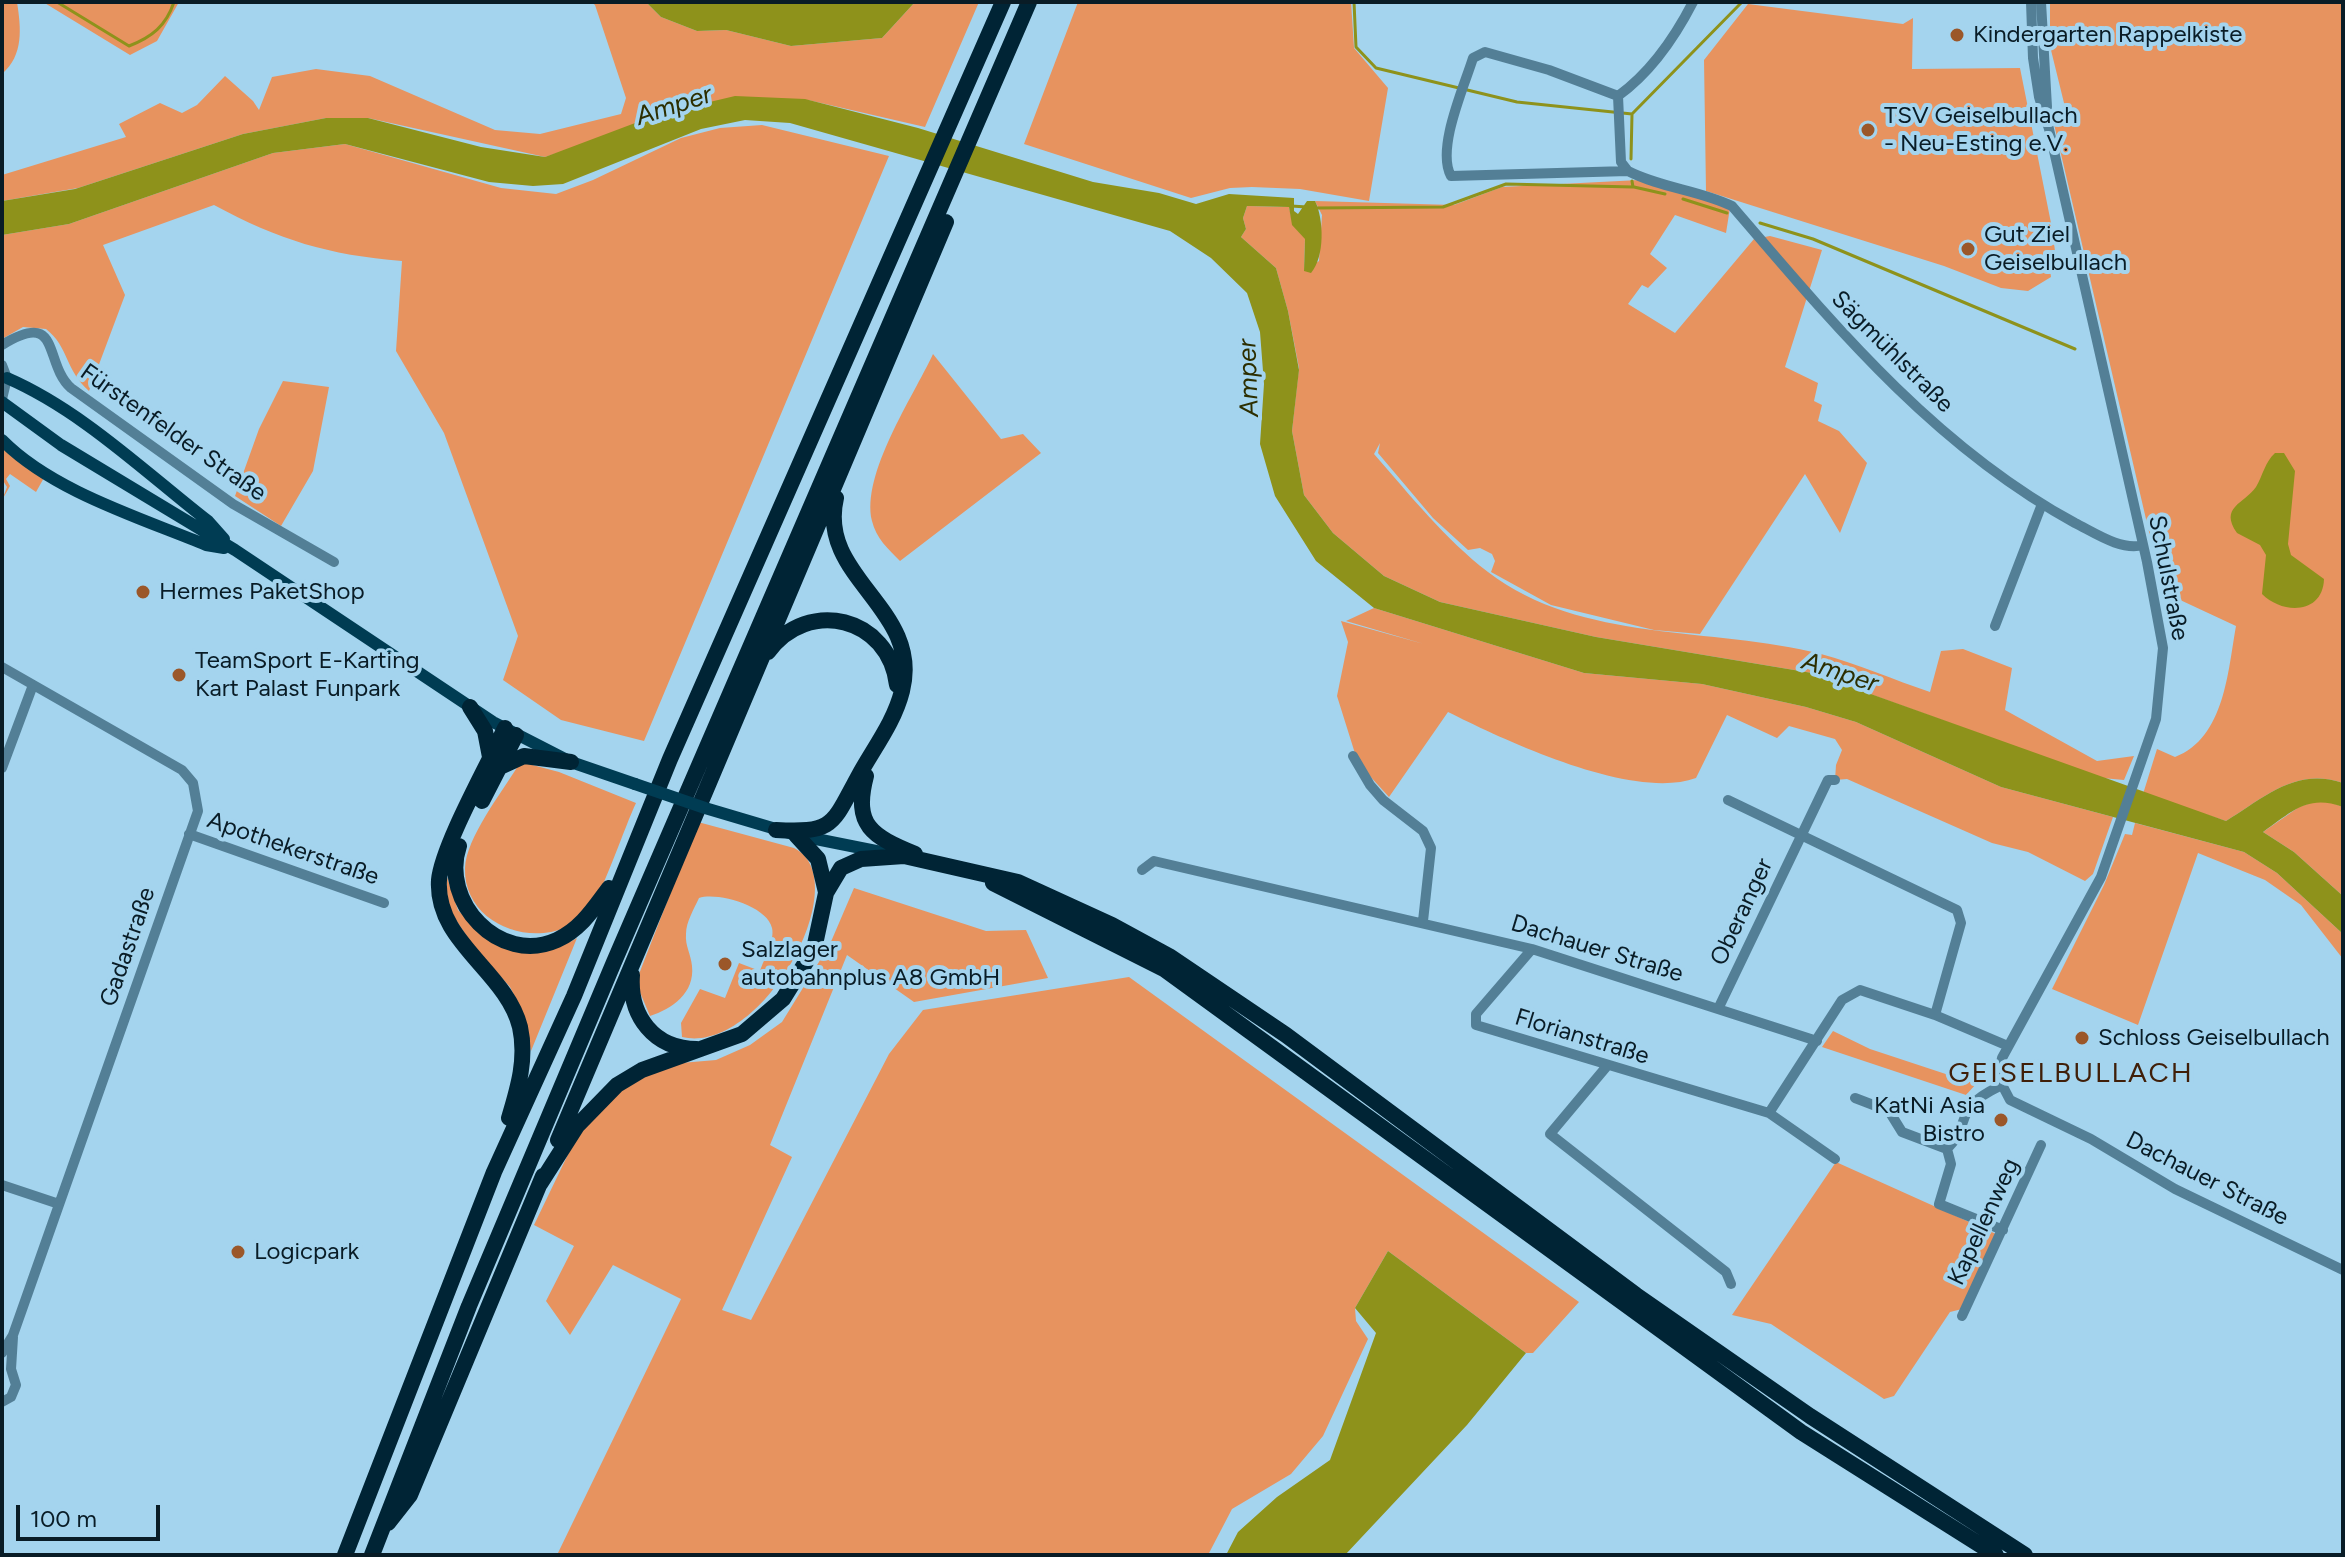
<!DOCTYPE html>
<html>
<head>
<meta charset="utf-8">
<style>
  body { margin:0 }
  #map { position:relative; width:2345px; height:1557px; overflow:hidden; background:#a4d4ee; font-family:Figtree,sans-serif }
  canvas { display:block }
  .frame { position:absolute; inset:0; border:4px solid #091c26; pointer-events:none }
  .scale { position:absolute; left:16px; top:1505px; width:144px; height:36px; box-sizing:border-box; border:4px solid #091c26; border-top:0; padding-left:10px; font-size:24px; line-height:28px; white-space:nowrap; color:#091c26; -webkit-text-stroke:6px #a4d4ee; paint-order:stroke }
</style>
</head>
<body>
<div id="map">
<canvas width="2345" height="1557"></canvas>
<div class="frame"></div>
<div class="scale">100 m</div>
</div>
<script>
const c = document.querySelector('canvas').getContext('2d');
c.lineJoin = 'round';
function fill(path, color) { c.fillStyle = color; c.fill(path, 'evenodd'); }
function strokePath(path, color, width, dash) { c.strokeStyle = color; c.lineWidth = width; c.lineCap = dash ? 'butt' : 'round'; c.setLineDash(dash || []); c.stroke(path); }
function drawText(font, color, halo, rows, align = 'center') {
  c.font = font + ' Figtree,sans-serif'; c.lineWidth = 8; c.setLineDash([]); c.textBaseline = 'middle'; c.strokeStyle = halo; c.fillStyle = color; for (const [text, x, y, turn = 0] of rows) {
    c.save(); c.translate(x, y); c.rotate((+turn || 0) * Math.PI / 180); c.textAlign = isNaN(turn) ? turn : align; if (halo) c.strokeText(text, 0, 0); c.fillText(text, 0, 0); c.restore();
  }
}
fill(new Path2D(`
  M2,2H17C21,28 24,55 2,74Z
  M43,2H179L157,41L130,55Z
  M591,2H646L661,17L697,31L726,30L791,46L882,38L915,2H979L925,127L808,100L591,142L545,157L368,118H326L243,134L78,188L2,201V175L126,137L119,124L160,103L182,113L197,105L225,76L253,101L259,110L272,77L316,69L370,76L495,130L540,134L621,114L626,98L595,5Z
  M1078,2H1351L1354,48L1388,88L1369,201L1300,189L1252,187L1230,188L1191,198L1024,144Z
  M2050,2H2343V783C2296,767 2265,797 2226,821L2143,794L2157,749L2175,757C2225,738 2228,670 2236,626L2163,592L2054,124L2065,107L2050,46Z
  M1748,4L1903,24L1913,18L1912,69L2020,68L2052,228L2055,251L2048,253L2051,277L2028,291L2001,288L1944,266L1706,191L1704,60Z
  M762,125L889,156L644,741L561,720L503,680L518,636L444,433L396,351L402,261C328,255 279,240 214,205L103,245L125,295L89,391C65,370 69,347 46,329L23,327L2,339V235L69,224L273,153L345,144L501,188L556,194L593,180L681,138L720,128Z
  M1639,180L1730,208L1726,233L1675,215L1650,254L1667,268L1648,288L1642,285L1628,304L1675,333L1754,239L1770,236L1822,250L1785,367L1818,383L1814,401L1822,405L1818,421L1839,431L1867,463L1840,533L1805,474L1700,634L1654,630L1551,605L1491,572L1495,561L1492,554L1480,548L1468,550L1433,518L1378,453L1380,443L1374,454C1410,495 1445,539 1488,572C1582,644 1712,626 1821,654C1858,664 1894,680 1930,692L1941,651L1963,649L2012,668L2005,710L2097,761L2134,756L2124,780L2102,778L1812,673L1596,637L1440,602L1384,576L1333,533L1304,495L1292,431L1299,368L1288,311L1276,268L1241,237L1246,229L1243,218L1247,206L1289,207L1293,225L1305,238L1304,271L1319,261L1322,215L1315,201L1454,205L1502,187Z
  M933,354L1001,439L1023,434L1041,453L900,561C888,549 876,538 872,521C861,474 913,397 933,354Z
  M283,381L329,387L313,471L281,526L235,496L259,429Z
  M2,448L45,476L36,492L10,474L6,479L10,486L2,500L7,487L2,479Z
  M1374,608L1584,673L1702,684L1806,707L1856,722L2001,787L2113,817L2093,874L2085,881L2028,852L1992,843L1847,779L1835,780L1836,765L1842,750L1835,739L1789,726L1777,738L1727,715L1696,778C1633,801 1506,741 1448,712L1389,797L1358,763L1337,696L1348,642L1341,621L1424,644L1346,621Z
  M525,763L559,772L636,803C625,826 603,892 590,909C552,956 463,931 465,868C466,838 502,792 518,766Z
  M2322,799L2343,807V896L2294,852L2263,832L2299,807Z
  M698,822L794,848C858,879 763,1056 682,1037L681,1023L700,989L725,998L739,963L760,971C764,959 775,940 772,928C767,906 718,892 699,898C694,909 686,922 686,934C685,946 691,954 692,966C695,993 672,1009 650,1016L639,990V974Z
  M2135,823L2244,852L2277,873L2343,934V959L2301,905L2265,880L2198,853L2138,1025L2052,989L2104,885L2125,834L2132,835Z
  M446,874L458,910L483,936L570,942L577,938L531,1051L523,1013L510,987L474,947L448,908Z
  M854,888L986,931L1026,930L1048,978L914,1002L847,955L770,1145L792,1157L722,1310L751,1320L889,1054L923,1010L1129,977L1579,1302L1533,1353H1526L1388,1251L1355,1308L1356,1321L1368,1339L1323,1436L1291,1474L1232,1509L1208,1555H557L681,1299L613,1265L570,1335L546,1301L574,1246L534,1225L573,1144L596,1112L632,1080L669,1064L716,1060L750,1045L782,1022L830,944Z
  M1833,1031L1870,1049L1976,1084L1966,1095L1822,1047Z
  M1836,1162L1996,1234L1962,1309L1950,1312L1894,1396L1884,1399L1771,1324L1732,1315Z`), '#e7935f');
fill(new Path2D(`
  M646,2H915L882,38L791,46L726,30L697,31L661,17Z
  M735,96L805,99L918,128L1093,182L1159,193L1196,204L1229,194L1294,198V211L1298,214L1307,201H1315C1324,219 1325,257 1311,273L1304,271L1305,239L1292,225L1289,207L1247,206L1243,218L1246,229L1241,237L1276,268L1288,311L1299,370L1292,431L1304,495L1333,533L1384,576L1440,602L1596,637L1812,673L2226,821C2265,797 2296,767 2343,783V807C2307,794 2292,812 2263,832L2294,852L2343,896V934L2277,873L2244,852L2001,787L1856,722L1806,707L1702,684L1584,673L1374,608L1316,561L1275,496L1260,444L1264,384L1260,332L1247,293L1211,258L1170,231L790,123L745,120L701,129L563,184L533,186L489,182L345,144L273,153L69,224L2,235V201L75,189L243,134L326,118H368L481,147L545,157L659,114Z
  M2275,453H2284L2295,471L2288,544L2291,555L2324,579C2323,614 2283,615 2262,594L2266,555L2260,545L2237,533C2219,507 2244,504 2256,487C2263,475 2265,462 2275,453Z
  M1388,1251L1526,1353L1467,1425L1345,1555H1226L1238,1532L1277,1497L1330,1460L1376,1333L1355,1308Z`), '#8e921b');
strokePath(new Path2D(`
  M57,2L129,46C152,37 166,26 174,2
  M607,2H615
  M1354,2L1356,47L1376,68L1517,102L1632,114
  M1631,159L1632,114L1742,2
  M1634,187L1665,194
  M1683,199L1727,213
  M1291,206L1307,207
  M1315,208L1443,207L1506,184L1633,187L1632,181
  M1760,223L1813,239L2075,349`), '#8e921b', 3);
strokePath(new Path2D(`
  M2031,2L2033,58L2039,97L2049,129L2147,562L2163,648L2156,719L2101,877L2002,1058L1998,1077L2010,1100L2091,1139L2175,1189L2343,1270
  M2041,2L2047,107
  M1618,96L1549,70L1485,52L1473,58C1464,87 1436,149 1451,176L1628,171C1661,188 1699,190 1732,206C1834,325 1935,447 2075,523C2095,533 2121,551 2143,545
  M1628,171L1621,162L1618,96C1650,73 1675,37 1693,2
  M2,345C62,308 43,363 71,388L233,504L334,562
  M2,365L7,378L2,399
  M1995,626L2042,504
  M2,667L182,770L193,783L198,811L13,1335L2,1353
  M1353,756L1370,785L1383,800L1423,831L1431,848L1423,921
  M2,768L33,685
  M1728,800L1957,910L1961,923L1935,1015
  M189,834L384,903
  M1142,870L1154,861L1532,949L1817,1041
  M1532,949L1476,1014V1025L1769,1113L1835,1159
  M1719,1007L1828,780H1835
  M1607,1066L1550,1134L1726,1272L1731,1284
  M2000,1086C1950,1110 1974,1122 1947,1149L1951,1164L1939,1204L2003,1230
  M1855,1098L1889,1111L1902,1132L1947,1149
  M1769,1113L1842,1000L1860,990L1935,1015L2008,1046
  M2,1185L59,1204
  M1962,1316L2041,1145
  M2,1402L11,1397L16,1385L11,1369L13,1337`), '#537f96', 10);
strokePath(new Path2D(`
  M7,378C81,410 145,472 208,521L224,539
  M2,402L61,445L235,550L493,722L571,762L635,784
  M2,440C52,491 141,518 206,545L224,548
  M705,808L796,835L886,853`), '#003c53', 12);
strokePath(new Path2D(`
  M768,652C808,597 889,617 897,685
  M470,707L485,731L490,757
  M505,728C489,763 442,846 439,880C435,942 506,971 520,1027C527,1059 518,1088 509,1118
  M500,767L524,756L571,762
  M866,776C853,826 872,836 915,854
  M482,801L516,735
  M776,830C834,833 832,825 858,777C873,749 894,723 902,691C923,608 817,578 836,498
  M796,835L818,859L826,892
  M459,846C440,901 499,966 557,940C581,929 594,908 609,888
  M993,883L1164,969L1801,1432L1996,1555
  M632,975C629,1016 654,1049 697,1049
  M558,1140L946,222
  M540,1184L577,1126L617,1085L642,1070L742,1034L783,999L814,949L826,893L841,868L861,859L904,856L1018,882L1112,925L1169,956L1286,1035L1636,1295L1810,1416L2025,1555
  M388,1523L410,1495L543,1176
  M345,1555L494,1172L574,996L670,759L1003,2
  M372,1555L469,1306L614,962L1029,2`), '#002435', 16);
strokePath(new Path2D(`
  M635,784L705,808`), '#003c53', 12);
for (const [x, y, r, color] of [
  [1957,35,8,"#9b5729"],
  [1868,130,8,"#9b5729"],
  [1968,249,8,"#9b5729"],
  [143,592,8,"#9b5729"],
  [179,675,8,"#9b5729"],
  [725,964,8,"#9b5729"],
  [2082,1038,8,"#9b5729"],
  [2001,1120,8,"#9b5729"],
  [238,1252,8,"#9b5729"]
]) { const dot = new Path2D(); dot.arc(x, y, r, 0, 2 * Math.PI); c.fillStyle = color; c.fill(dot); strokePath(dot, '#a4d4ee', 3); }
drawText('24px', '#091c26', '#a4d4ee', [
  ["Kindergarten Rappelkiste",1973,35],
  ["TSV Geiselbullach",1884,116],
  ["- Neu-Esting e.V.",1884,144],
  ["Gut Ziel",1984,235],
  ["Geiselbullach",1984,263],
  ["Hermes PaketShop",159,592],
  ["TeamSport E-Karting",195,661],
  ["Kart Palast Funpark",195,689],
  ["Salzlager",741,950],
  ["autobahnplus A8 GmbH",741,978],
  ["Schloss Geiselbullach",2098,1038],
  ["KatNi Asia",1985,1106,"right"],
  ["Bistro",1985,1134,"right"],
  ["Logicpark",254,1252]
], 'left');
drawText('24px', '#091c26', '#a4d4ee', [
  ["Sägmühlstraße",1892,352,45],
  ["Fürstenfelder Straße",173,433,35],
  ["Schulstraße",2168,578,79],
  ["Apothekerstraße",293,849,19],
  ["Oberanger",1742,912,-65],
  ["Gadastraße",128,947,-71],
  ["Dachauer Straße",1597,949,17],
  ["Florianstraße",1582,1037,17],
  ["Dachauer Straße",2207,1179,27],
  ["Kapellenweg",1984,1222,-65]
]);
drawText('italic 26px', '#2c2e00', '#a4d4ee', [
  ["Amper",674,106,-18],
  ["Amper",1249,378,-92],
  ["Amper",1840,673,18]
]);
c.letterSpacing = '2px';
drawText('28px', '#401f09', '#a4d4ee', [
  ["GEISELBULLACH",2071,1074]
]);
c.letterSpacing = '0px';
</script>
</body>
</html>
